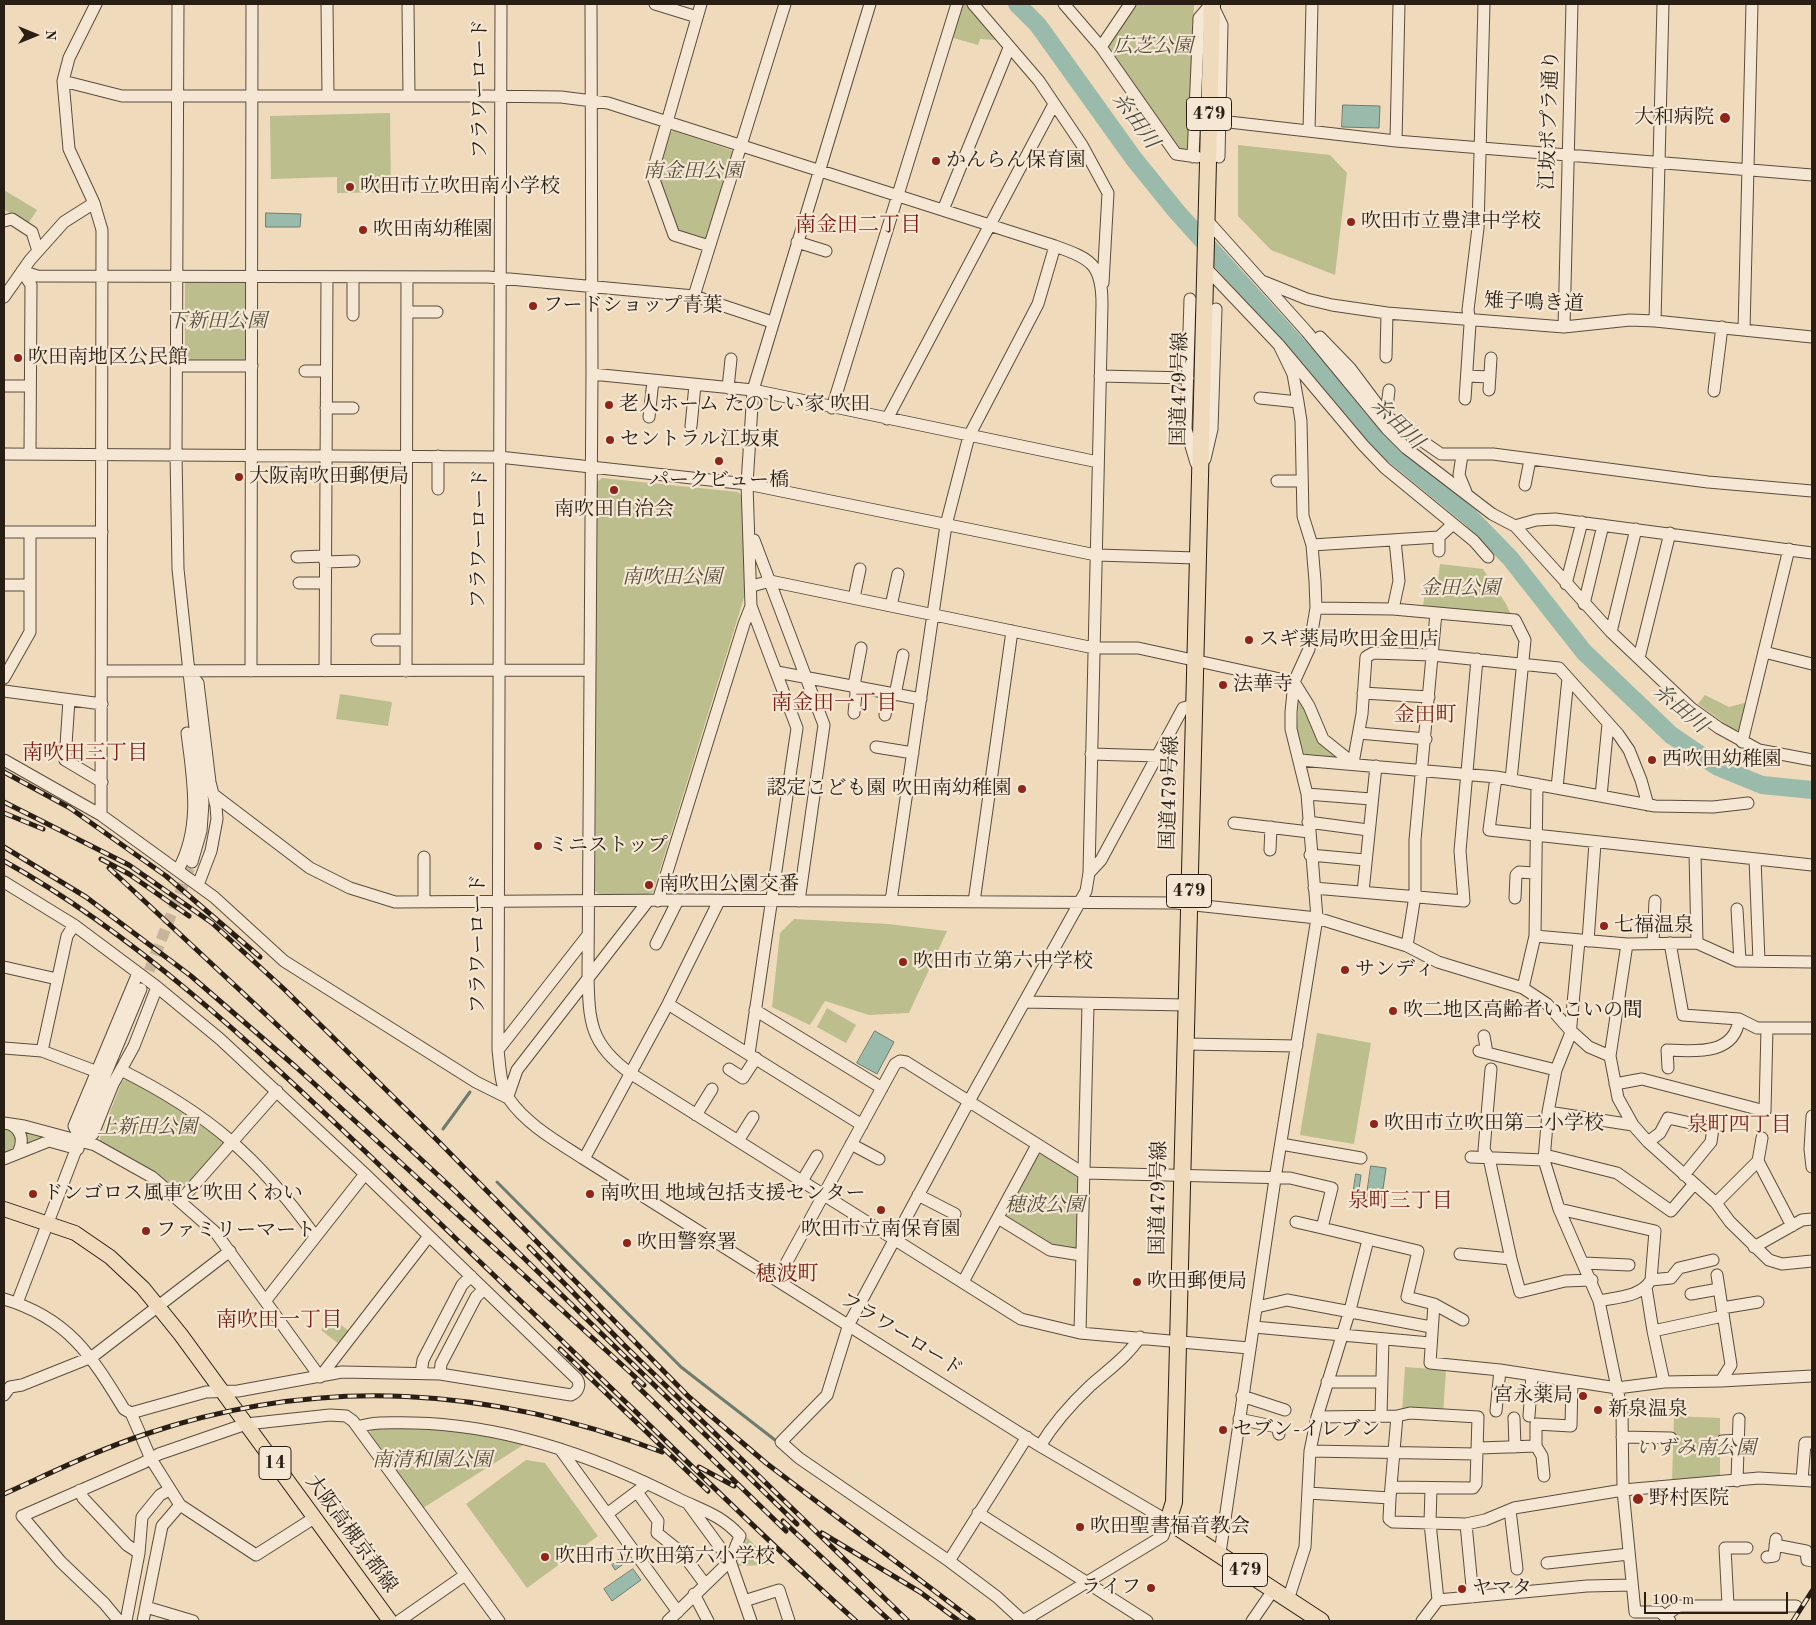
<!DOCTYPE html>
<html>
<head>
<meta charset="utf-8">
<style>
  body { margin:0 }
  #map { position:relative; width:1816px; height:1625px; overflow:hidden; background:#efdabb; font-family:"Old Standard TT",serif }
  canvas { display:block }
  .frame { position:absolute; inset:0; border:5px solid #291e14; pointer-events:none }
  .north { position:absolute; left:10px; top:10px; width:50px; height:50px; -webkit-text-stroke:4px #f5e7d3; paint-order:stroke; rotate:90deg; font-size:14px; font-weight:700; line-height:20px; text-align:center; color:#291e14 }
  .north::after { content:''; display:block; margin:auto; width:18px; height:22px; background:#291e14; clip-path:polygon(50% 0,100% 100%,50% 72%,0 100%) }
  .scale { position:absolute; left:1644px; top:1592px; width:144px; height:22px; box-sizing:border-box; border:2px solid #291e14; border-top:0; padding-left:6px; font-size:15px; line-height:18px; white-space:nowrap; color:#291e14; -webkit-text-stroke:4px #f5e7d3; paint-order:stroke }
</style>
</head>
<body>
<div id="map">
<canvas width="1816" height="1625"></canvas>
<div class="frame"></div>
<div class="north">N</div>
<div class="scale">100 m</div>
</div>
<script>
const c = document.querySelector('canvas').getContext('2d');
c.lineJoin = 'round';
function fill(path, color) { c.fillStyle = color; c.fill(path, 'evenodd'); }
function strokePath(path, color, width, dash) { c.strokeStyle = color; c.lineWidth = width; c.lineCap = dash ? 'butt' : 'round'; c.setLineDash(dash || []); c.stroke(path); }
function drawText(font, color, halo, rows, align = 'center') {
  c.font = font + ' "Old Standard TT","Noto Serif JP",serif'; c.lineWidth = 4.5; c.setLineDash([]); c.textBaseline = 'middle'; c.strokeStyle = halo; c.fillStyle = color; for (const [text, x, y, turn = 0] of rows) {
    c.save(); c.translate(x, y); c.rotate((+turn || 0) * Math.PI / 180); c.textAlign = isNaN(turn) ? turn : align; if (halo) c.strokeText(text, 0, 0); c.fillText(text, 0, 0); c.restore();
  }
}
fill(new Path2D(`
  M968,4L996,40L980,39L978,45L950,37L959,6Z
  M1136,4H1194L1190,148L1179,150L1108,50V46Z
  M390,113L391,192L337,193V177L271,179L270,116Z
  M674,131L731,150L734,155L709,237L703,240L678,232L657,173L668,133Z
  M1238,145L1330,155L1347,173L1335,275L1271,250L1238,216Z
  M4,190L37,210L28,224L5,210Z
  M189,280H243L248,285L247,359L244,363H188L185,359V283Z
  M602,478L738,492L742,496L747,588L653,892L648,894H599L595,891L597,482Z
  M1440,564L1483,569L1506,604L1512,617L1423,608L1425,588H1437Z
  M340,694L392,702L388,726L336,719Z
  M1705,695L1729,707L1748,702L1740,730H1734L1698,704Z
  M1299,697L1339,758L1304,754L1297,729Z
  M794,919L888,924L947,931L909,1013L869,1015L825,1001L810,1025L772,1007L780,933Z
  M827,1008L856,1025L846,1043L817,1027Z
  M1317,1033L1371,1043L1354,1144L1300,1135Z
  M126,1079L160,1096L223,1140L224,1145L184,1191L178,1192L149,1170L100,1142V1138L122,1081Z
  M4,1127L12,1130L16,1137L14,1147L4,1154Z
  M24,1131L45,1136L25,1146Z
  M1043,1153L1078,1175V1246L1073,1251L1051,1246L1006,1219L1005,1213L1038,1155Z
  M331,1317L350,1332L340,1345L321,1330Z
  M1405,1367L1446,1370L1443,1415L1402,1413Z
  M1674,1416L1720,1418V1479L1672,1484Z
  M372,1426L435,1428L528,1442L423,1508L370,1433Z
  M526,1460L545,1463L598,1536L527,1588L466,1504Z
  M747,1537L770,1561L768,1565L737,1566Z`), '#bcbe8e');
const water = new Path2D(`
  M1343,105L1380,106L1379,128L1342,127Z
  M266,213L301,214L300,227H266Z
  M875,1031L894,1042L877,1074L857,1063Z
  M1371,1166L1386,1168L1381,1203L1366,1201Z
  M1356,1174L1361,1175L1358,1196L1353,1195Z
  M625,1555L629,1560L615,1570L612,1565Z
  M633,1569L641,1580L612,1601L604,1589Z`);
fill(water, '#9abbab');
strokePath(water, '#6d7c6f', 1);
strokePath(new Path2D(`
  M443,1129L470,1092
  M497,1182L681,1367L775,1440`), '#6d7c6f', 3);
strokePath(new Path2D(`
  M1017,4L1038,25L1134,159L1177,212L1315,365L1360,421L1387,449L1470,517L1510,558L1584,652L1671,735L1718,767L1762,785L1812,790`), '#9abbab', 18);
strokePath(new Path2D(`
  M143,986L192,862`), '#c7b49a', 11, [11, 5.5]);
const minor = new Path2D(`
  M96,4L69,58L63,81L69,149L94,203L102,230L101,815
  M178,4L176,454L178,569L203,803L201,831L192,862
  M327,4L328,96
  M408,4L409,96
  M501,4L498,1050C500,1065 500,1086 509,1099C527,1125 558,1142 584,1159L1040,1446L1168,1521L1163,1536L1023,1621
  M591,4L592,374L588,976C589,1022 590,1044 630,1073L1021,1319L1080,1333L1249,1348
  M655,4L697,17
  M701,4L652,174L674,235L709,246
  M973,4L1039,81L1082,145L1108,193L1103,283
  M1064,4L1101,47L1176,154L1197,157
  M1214,8L1222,25L1219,157
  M1101,47L1130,4
  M63,81L122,96H486L561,97L608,103L1055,246C1091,259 1102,264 1102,304L1089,873L1086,891L968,1103L849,1324L827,1395L781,1442L799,1458L949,1561L997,1597L1023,1621
  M1220,121L1396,141L1812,175
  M1309,131L1312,4
  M1396,141L1399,4
  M1193,157L1199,18L1211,4
  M943,210L1009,48
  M1205,218L1307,332L1387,429L1406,448L1492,514L1515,526L1611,632L1691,708L1719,728L1759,750L1812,760
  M4,221L12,219L32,232L38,251
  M797,242L826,251
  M1204,266L1279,345L1363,445L1385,468L1474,541L1488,557
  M22,271L37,276L488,277L694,296L772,322
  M22,271L31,285L30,454
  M1262,281L1307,299L1332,305L1387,313L1564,327L1630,320L1655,321L1812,337
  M694,296L785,4
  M4,297L30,260L64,222L94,203
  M1190,299L1186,429L1196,463
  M407,312H437
  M353,315V278
  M1655,321L1663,4
  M1564,327L1572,4
  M1744,330L1752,4
  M1320,337L1350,368L1386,416L1441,454H1493L1708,482L1812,491
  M1386,357L1387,313
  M177,366H252
  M305,371H326
  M592,374L753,390L1098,462
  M1100,376L1188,378
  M1467,376L1490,377
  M4,386H30
  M728,388L731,359
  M1489,390L1491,358
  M1714,391L1722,327
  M1260,398L1298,402
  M1465,399L1470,324L1468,310L1478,228L1484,4
  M326,408H353
  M832,408L957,4
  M1386,416L1389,390
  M649,417L653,381
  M887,419L1054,104
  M691,426L695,385
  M4,454L499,457L747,484L1096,555L1197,558
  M1462,455L1459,475L1466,492
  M438,456V489
  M1205,459L1212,429L1216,309
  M1277,481H1302
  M1525,485L1530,460
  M1515,526L1536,520L1555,519L1812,553
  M4,532H102
  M1439,537V551
  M754,540L824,725L799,901
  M1312,545L1439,537L1453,524
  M297,557L325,556
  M325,562L354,561
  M299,583H325
  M1566,584L1582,522
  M4,585H30
  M752,586L770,581L1094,648H1138L1294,682L1309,706L1323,739L1353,763L1362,714L1366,657L1373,653L1432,655L1559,668L1618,734L1629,750L1641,780L1648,805
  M854,598L860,569
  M1584,604L1603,525
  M891,606L898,574
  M1316,608L1393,609L1515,620L1525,640L1511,780
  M1393,609L1399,581L1395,540
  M1611,632L1636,529
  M377,640H406
  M1764,652L1812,664
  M1639,658L1670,533
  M102,671L589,670
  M187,671L198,683L210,782L216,806L217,819L211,851L198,885
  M251,671L252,4
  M325,671L327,278
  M406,671L407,278
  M777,672L921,699
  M4,678L30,632V532
  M4,691L102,704
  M1363,693L1429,697
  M895,695L903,655
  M69,700L65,760L102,782
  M854,713L856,694L855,680L861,648
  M885,715L889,693
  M1359,733L1426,739
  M1742,742L1789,549
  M876,747L913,753
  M1091,754L1157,756
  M4,760L101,815L214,897L284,961L476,1082L508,1098
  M1300,760L1496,777L1655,806L1713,807L1748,803
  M1496,777L1489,830L1812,865
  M1557,788L1568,678
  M1307,794L1371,799
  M214,795L310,868L350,888L395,902L678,900L1176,903L1317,918L1407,946L1438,962L1523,988L1547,1004L1569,1029L1589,1047L1610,1056
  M1601,796L1608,724
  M1308,822L1368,830
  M1234,823L1309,832
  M1270,850L1271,827
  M1695,853L1697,943
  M1310,855L1365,860
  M424,857V902
  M1755,859L1759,961
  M178,870C202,827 193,780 187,733
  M1089,873L1101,860L1183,708L1194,705
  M4,882L74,925L157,987L220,1039L365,1174L577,1379C581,1385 578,1392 571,1395L440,1374L342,1372L238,1391L206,1392L131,1413
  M1314,888L1464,901L1460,851L1477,659
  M1363,892L1376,766
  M1515,898L1516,875L1519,872L1534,873
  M658,901L744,624L751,606L747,484L753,390L870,4
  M891,901L946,525L969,436L1038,304L1055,246
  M974,902L1012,631
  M1737,909L1740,961
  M1535,936L1627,944L1697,943L1737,961L1812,962
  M1579,941L1570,1035L1556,1070L1548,1112L1544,1160L1559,1209L1599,1301L1617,1388L1622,1412L1623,1490L1635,1612H1660L1670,1621
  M1588,941L1595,843
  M1653,943L1655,901
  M1670,943L1683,1015L1739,1019L1757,1028H1812
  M656,944L678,900
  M1627,944L1610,1056L1618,1098L1633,1125L1648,1142L1716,1203L1730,1222L1769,1260L1782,1264L1812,1261
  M1407,946L1415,896V840L1436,613
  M4,967L57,979
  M1523,988L1535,936L1537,784
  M1024,1002L1186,1005
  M668,1004L862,1125
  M755,1010L882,1088
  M1484,1036L1487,1053
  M1185,1044L1297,1046
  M4,1048L42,1051L95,1071
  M498,1050L588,935
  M42,1051L67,936L74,925
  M1479,1051L1556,1070
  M749,1054L797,728L751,606
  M1668,1068L1667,1050C1694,1051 1735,1056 1739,1019
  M729,1069L743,1078L756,1058
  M1491,1069L1484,1150L1489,1158L1511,1259
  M121,1070C209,1114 258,1157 315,1236
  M1615,1084L1642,1079L1765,1111L1767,1028
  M508,1096L517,1070L648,901
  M1548,1112L1633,1125
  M696,1115L712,1089
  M1812,1116L1810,1149L1812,1167
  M4,1123L24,1126L95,1145L152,1177L216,1233L320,1377
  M10,1124C22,1130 24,1141 18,1153
  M1762,1138L1758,1161L1792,1226
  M81,1140L74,1126L138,973
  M81,1140L93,1134L113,1084L134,1046L157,987
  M738,1141L753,1117
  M1648,1142L1660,1133L1668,1118L1713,1128L1711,1142L1684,1175
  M851,1144L879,1159
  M1281,1144L1361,1158
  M1471,1157L1544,1160L1549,1156L1617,1173L1671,1211L1694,1184
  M4,1159L49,1141L78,1149
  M584,1159L668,1004L719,901
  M802,1181L817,1156
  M918,1195L955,1214
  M181,1200L277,1091
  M1716,1203L1758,1161
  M1559,1209L1655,1231L1651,1280L1671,1278L1679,1268L1713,1260
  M998,1218L1050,1250L1081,1255
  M1296,1222L1322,1228
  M1754,1247L1802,1220L1812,1219
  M1460,1254L1511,1259L1520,1292L1565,1281L1592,1280
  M1584,1263L1629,1265
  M1717,1275L1731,1365L1721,1381
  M777,1280L895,1064L900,1061L906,1062L1083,1173L1290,1178L1332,1188L1322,1228L1418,1251L1407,1297L1434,1304L1463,1320
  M963,1282L1037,1145
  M1646,1287L1653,1331
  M1691,1294L1719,1289
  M4,1299C68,1318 91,1355 124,1409L131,1413L151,1459L180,1505L256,1555L314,1518
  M266,1300L365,1174
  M1599,1301C1617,1297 1641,1297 1651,1280
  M17,1303L99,1090L141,989
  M1434,1304L1430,1363L1500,1370L1617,1388L1664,1382L1721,1381L1812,1376
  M1257,1307L1287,1300L1431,1327
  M1722,1308L1758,1302
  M1254,1327L1430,1343
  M1080,1333L1088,1004
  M421,1373L423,1360L462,1285L471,1276
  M440,1374L441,1364L476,1297L484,1289
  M320,1377L429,1236
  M1327,1382H1382
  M1664,1382L1653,1331L1723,1316
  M4,1395L10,1387L22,1385L92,1357L230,1251
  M1242,1396L1285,1410
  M1496,1411L1500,1370
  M1381,1416L1383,1339
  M1529,1416L1532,1375
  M1317,1417L1397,1416
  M1514,1418L1515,1447
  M1239,1419L1277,1427L1279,1434
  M358,1427C376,1421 395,1423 414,1423C507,1425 597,1457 679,1499C704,1511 721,1515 740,1536L730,1561L668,1621
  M1622,1437L1671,1438
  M1722,1441L1739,1440
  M1040,1446C1054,1423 1071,1404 1090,1386C1108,1370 1127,1357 1140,1337
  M1536,1446L1542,1456L1544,1476
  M1479,1448L1536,1446V1424L1571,1426L1572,1382
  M560,1449L678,1612
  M1310,1451L1476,1454
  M1802,1480L1805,1443H1812
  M1737,1481L1739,1419
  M80,1490L83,1498L127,1545L139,1553
  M637,1492L658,1521L657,1533L682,1553L705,1584
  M1308,1493L1390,1498L1389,1519L1393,1522L1466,1524L1485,1520L1514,1508L1623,1490L1759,1478L1812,1481
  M1390,1498L1397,1416L1410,1413L1478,1417L1476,1484L1473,1488L1392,1487
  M689,1505L730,1561L751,1621
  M1510,1510L1517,1569
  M978,1513L1147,1621
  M607,1514L643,1487
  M1466,1524L1473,1597
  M1775,1545L1806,1551L1807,1560L1812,1561
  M1220,1553L1275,1179L1317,918L1307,794L1291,729V712L1294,682L1309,649L1316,608L1315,581L1312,545L1303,516L1301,421L1298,402L1293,374L1279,345
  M1767,1557L1774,1556L1776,1539
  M949,1561L1027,1437
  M1547,1563L1629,1554
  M694,1594L708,1621
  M1288,1600L1305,1547L1310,1451L1317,1417L1350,1310L1368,1240
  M1438,1600L1587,1586L1632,1585
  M744,1601L779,1590L789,1621
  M1728,1605L1725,1548H1747
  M146,1607L193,1621
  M1666,1615L1679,1606H1796
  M119,1621L104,1603L61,1562L22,1516L143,1463L159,1454L246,1424L330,1415L346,1416L353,1421L499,1621
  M126,1621L139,1553L142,1517L160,1495L169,1490
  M143,1621L162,1526L180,1505
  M399,1621L465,1575
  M1252,1621L1274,1589
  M1422,1621L1438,1600L1430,1523L1431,1489`);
const major = new Path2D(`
  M4,1209L75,1233L110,1257L143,1288L181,1335L390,1621`);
const highway = new Path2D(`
  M1212,4L1174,1502L1168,1521L1321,1621`);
strokePath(minor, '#5a4d3e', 13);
strokePath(major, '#291e14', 16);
strokePath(highway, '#291e14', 18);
strokePath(minor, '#f5e7d3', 11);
strokePath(major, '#efdabb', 14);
strokePath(highway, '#efdabb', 16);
const rail = new Path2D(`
  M4,772L70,808L166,876L260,957
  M4,802L129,865L212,923L284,989L439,1142L689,1397L766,1463L974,1621
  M4,813L43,829
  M4,847L86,897L191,976L296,1067L644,1385
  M101,859L129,874L189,916
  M4,861C140,937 258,1050 370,1156C459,1241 547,1326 635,1411C708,1482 780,1553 856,1621
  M109,868L455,1191L797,1524
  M529,1247L623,1344L908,1621
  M560,1349L708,1491
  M634,1383L786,1531
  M699,1467L734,1486
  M4,1494C51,1473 97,1450 146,1434C322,1375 490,1387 662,1452
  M783,1521L890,1621
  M822,1533L920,1592L959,1621
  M1793,1621L1812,1591`);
strokePath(rail, '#291e14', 5);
strokePath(rail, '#f5e7d3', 3, [9]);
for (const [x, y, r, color] of [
  [1725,118,6,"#8f2418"],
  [936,161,5,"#8f2418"],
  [350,187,5,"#8f2418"],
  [1351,222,5,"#8f2418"],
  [363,230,5,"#8f2418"],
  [533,306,5,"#8f2418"],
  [18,358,5,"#8f2418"],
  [609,405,5,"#8f2418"],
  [610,440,5,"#8f2418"],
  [719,461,5,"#8f2418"],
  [239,477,5,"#8f2418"],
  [614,490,5,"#8f2418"],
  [1249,640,5,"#8f2418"],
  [1223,685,5,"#8f2418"],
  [1652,760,5,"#8f2418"],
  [1022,789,5,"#8f2418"],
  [538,846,5,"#8f2418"],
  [649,885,5,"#8f2418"],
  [1604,926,5,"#8f2418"],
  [903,962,5,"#8f2418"],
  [1345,970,5,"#8f2418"],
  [1393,1011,5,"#8f2418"],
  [1374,1124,5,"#8f2418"],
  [33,1194,5,"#8f2418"],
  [590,1194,5,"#8f2418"],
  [881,1210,5,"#8f2418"],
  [146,1231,5,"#8f2418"],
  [627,1243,5,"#8f2418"],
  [1137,1282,5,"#8f2418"],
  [1583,1396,5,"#8f2418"],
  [1598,1410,5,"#8f2418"],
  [1223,1430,5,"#8f2418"],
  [1638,1499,6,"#8f2418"],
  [1080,1527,5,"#8f2418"],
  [545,1557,5,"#8f2418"],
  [1151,1588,5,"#8f2418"],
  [1462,1589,5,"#8f2418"]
]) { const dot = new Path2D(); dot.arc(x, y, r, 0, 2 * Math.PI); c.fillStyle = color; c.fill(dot); strokePath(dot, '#f5e7d3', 2); }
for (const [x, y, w] of [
  [1209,114,45],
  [1189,891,45],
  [275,1463,32],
  [1245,1570,45]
]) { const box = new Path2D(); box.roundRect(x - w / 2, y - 16.5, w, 33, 4); c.fillStyle = '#f5e7d3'; c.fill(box); strokePath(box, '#291e14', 1); }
drawText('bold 19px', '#291e14', null, [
  ["479",1209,114],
  ["479",1189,891],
  ["14",275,1463],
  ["479",1245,1570]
]);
drawText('italic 20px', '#554e39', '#f5e7d3', [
  ["広芝公園",1153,47],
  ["南金田公園",693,172],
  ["下新田公園",217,322],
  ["南吹田公園",672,578],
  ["金田公園",1460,589],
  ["上新田公園",147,1128],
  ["穂波公園",1045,1206],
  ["いずみ南公園",1696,1449],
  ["南清和園公園",432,1461]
]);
drawText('20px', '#291e14', '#f5e7d3', [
  ["フラワーロード",481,89,-90],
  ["江坂ポプラ通り",1550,120,-88],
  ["雉子鳴き道",1534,303,2],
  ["国道479号線",1180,389,-89],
  ["フラワーロード",480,539,-89],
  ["国道479号線",1170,793,-88],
  ["フラワーロード",479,944,-90],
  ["国道479号線",1159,1198,-89],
  ["フラワーロード",901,1335,32],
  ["大阪高槻京都線",351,1534,54]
]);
drawText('20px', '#291e14', '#f5e7d3', [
  ["大和病院",1714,118,"right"],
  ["かんらん保育園",946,161],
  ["吹田市立吹田南小学校",360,187],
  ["吹田市立豊津中学校",1361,222],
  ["吹田南幼稚園",373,230],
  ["フードショップ青葉",543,306],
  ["吹田南地区公民館",28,358],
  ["老人ホーム たのしい家 吹田",619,405],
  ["セントラル江坂東",620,440],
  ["大阪南吹田郵便局",249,477],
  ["パークビュー橋",719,481,"center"],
  ["南吹田自治会",614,510,"center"],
  ["スギ薬局吹田金田店",1259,640],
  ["法華寺",1233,685],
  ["西吹田幼稚園",1662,760],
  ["認定こども園 吹田南幼稚園",1012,789,"right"],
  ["ミニストップ",548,846],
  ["南吹田公園交番",659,885],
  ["七福温泉",1614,926],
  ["吹田市立第六中学校",913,962],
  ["サンディ",1355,970],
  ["吹二地区高齢者いこいの間",1403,1011],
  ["吹田市立吹田第二小学校",1384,1124],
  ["ドンゴロス風車と吹田くわい",43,1194],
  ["南吹田 地域包括支援センター",600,1194],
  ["吹田市立南保育園",881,1230,"center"],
  ["ファミリーマート",156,1231],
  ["吹田警察署",637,1243],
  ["吹田郵便局",1147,1282],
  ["宮永薬局",1573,1396,"right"],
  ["新泉温泉",1608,1410],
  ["セブン-イレブン",1233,1430],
  ["野村医院",1649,1499],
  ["吹田聖書福音教会",1090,1527],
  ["吹田市立吹田第六小学校",555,1557],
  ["ライフ",1141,1588,"right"],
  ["ヤマタ",1472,1589]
], 'left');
drawText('italic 21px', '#4b4d41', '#f5e7d3', [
  ["糸田川",1135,121,54],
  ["糸田川",1397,424,44],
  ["糸田川",1680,709,40]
]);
drawText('21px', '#7a1f14', '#f5e7d3', [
  ["南金田二丁目",858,225],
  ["南金田一丁目",834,703],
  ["金田町",1425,715],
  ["南吹田三丁目",85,753],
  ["泉町四丁目",1739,1125],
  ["泉町三丁目",1400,1201],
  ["穂波町",787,1274],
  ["南吹田一丁目",279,1320]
]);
</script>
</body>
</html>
